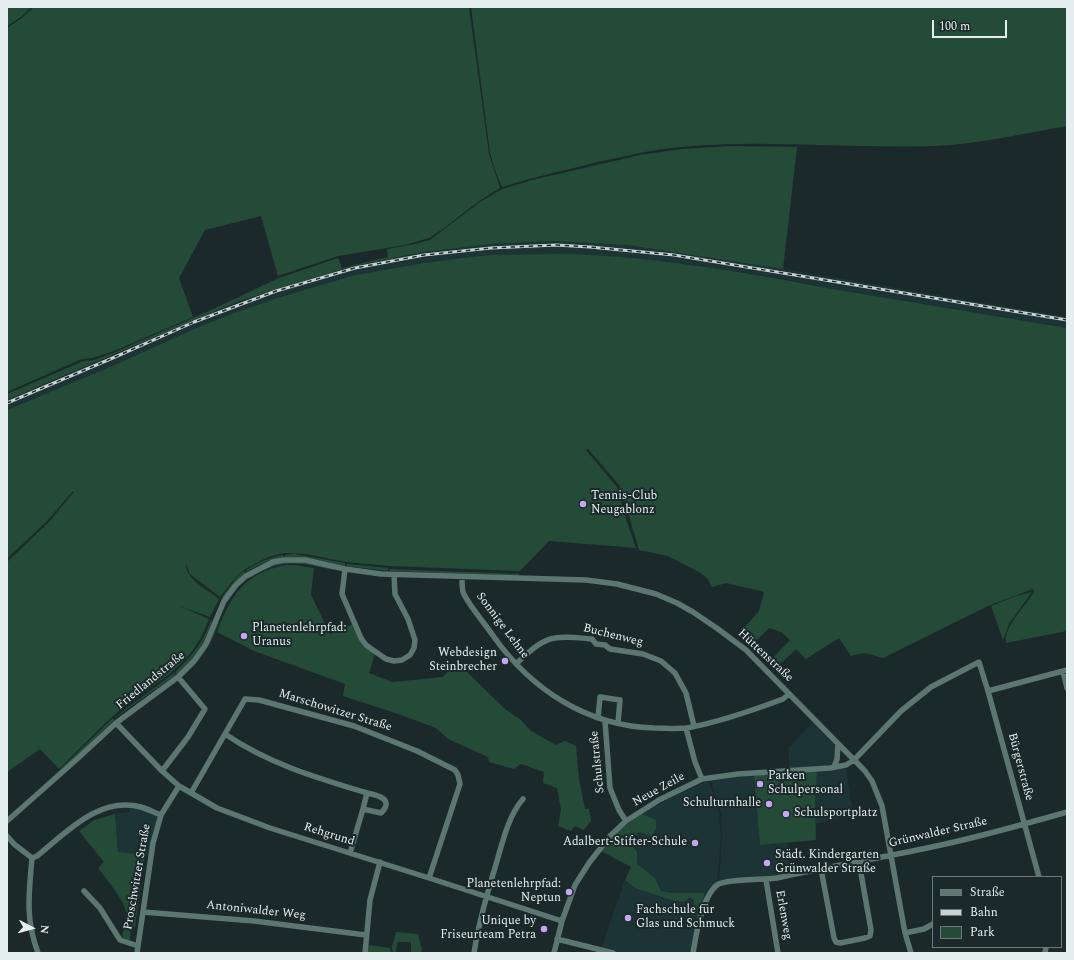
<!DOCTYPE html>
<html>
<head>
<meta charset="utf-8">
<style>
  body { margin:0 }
  #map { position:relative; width:1074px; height:960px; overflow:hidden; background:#1b292a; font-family:Spectral,serif }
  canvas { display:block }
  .frame { position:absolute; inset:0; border:8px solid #e6eff0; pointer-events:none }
  .legend { position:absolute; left:932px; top:876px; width:130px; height:72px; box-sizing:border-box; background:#1b292a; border:1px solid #6c7879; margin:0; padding:5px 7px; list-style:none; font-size:12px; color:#e6eff0 }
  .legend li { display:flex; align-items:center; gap:8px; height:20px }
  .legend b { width:20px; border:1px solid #6c7879 }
  .north { position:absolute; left:12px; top:908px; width:40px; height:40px; -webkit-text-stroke:3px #1b292a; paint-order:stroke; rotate:96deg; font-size:11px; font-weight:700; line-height:16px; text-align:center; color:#e6eff0 }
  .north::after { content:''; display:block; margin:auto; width:14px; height:18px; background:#e6eff0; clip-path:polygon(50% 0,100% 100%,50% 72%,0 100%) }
  .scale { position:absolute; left:932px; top:20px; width:75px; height:18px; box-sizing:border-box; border:2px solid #e6eff0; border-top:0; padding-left:5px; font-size:12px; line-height:14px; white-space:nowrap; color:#e6eff0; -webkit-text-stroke:3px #1b292a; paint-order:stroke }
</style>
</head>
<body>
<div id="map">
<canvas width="1074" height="960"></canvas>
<div class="frame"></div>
<ul class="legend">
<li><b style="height:5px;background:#5c7671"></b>Straße</li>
<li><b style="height:5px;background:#c9d3d4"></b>Bahn</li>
<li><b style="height:11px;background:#244b37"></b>Park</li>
</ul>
<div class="north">N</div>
<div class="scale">100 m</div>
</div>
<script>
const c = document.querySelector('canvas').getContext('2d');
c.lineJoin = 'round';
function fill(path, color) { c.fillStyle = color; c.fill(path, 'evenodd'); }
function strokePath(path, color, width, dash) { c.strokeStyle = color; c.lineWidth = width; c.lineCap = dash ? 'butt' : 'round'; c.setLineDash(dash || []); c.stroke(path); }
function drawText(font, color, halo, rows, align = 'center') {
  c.font = font + ' Spectral,serif'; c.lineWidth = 4; c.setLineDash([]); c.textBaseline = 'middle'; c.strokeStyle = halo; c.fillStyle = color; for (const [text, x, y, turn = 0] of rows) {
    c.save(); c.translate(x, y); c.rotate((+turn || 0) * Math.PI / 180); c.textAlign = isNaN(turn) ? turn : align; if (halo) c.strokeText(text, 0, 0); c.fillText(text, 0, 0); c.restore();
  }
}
fill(new Path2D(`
  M556,241L627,245L783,269L1067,317V328L821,287L781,278L672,262L554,254L491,255L424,263L355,275L277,298L234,313L196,328L117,364L7,410V400L115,355L194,319L276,289L354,266L424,252L491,244Z
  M813,722L835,744L834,758L832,765L789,769V747Z
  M846,768L853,816L815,824V805L817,771Z
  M754,775L760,845L788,843L791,873L766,878L719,883L722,837L721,814L711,781Z
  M708,781L713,791L719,814L721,837L717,884L714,887L711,886L705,893H673L661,891L655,878L637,864V852L627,840L639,832L652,836L642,814L674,796Z
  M131,808L141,809L159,816L149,856L118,852L115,814L129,812Z
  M625,880L635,888L671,900L683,902L690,897L694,901L695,915L698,916L690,953H622L601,949Z`), '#1d3436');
fill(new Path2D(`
  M7,7H32L21,17L7,26Z
  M34,7H469L489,154L500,188L479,201L443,229L429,238L405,245L338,256L278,276L261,216L205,230L179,278L193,317L114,351L93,358L82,359L7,392V28L22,18Z
  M471,7H1067V126C1022,134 978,144 933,146C849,149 765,139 682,147C654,149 626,156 598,162C566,170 534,177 502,187L496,173L490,153Z
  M731,146L797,147L783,269L627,245L589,243L556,241L491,244L424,252L354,266L276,289L232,304L7,400V394L83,361L94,360L115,352L211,310L279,278L338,258L342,268L388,257L387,249L415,244L430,240L480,202L502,189L532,180L640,155L681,149Z
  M554,254C610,254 664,261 719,269C753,274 787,280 821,287L1067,328V631L1006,643C1003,627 1026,606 1034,592L1033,589L990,605L883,658L864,653L851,656L839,638L806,659L796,649L774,670L768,663L790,640L781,632L769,628L751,646L738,635L759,611L764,592L726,583L712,587L707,578L699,572L668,556L639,550L620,486L588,449L586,450L617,487L627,522L636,548L549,541L520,571L389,566L346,562L306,554L284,553L268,557L245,569L236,577L220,597L190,574L186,564C185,579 208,590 219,599L210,617L179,606L209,619C191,672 149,683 112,717C93,734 77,752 59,769L40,749L7,772V562L48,523L74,492L73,491L47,521L7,559V410L117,364L196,328L234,313L277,298L355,275L424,263L462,258L491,255Z
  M294,554L345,563V566L306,558L285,557V555Z
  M284,555L283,557C269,560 258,565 246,572V570C258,563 269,557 284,555Z
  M285,562H304L334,569V570C298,562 280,558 248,579L247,578L273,564Z
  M347,564L388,568V571L346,566Z
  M285,565H294L314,568L311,595L330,634L353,624L375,654L369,673L392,682L443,677L452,667L456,669L461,666L505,709L521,720L531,731L556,745L565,741L576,746L579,780L585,809H589L591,821L584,830L575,826L571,831L558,826L561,810L557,788L543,783L544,772L521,764L514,769L489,762L488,757L448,739L436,728L398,714L343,696L345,684L254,651L217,632C231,595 244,574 285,565Z
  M390,569L519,574V576L390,571Z
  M244,571L245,574L223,598L222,597L237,577Z
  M1032,592L1009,624L1003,640L991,606L1016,596Z
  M211,620L212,621C204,644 195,657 177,674L175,672C192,656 203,643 211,620Z
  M217,622H219C210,647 201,661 181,678Z
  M174,673L175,675L115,718V717Z
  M113,718L114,720L74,759L44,785Z
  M817,771L815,805L816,840L760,845L754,775Z
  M115,814L118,852L145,855L135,927H131L130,941L122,937C124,929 128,917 125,908C122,898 105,877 98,868L104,862L79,831L94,820Z
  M642,814L656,820V828L652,836L639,832L627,840L637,852V864L655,878L661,891L673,893H705L698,916L695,915L694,901L691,897L683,902L671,900L635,888L625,880L631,867L601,851C613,836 625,824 642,814Z
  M396,932L418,934L422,949L421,953H411V942H397L396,953H393L392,947Z
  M368,945L390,948L391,953H368Z`), '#244b37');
strokePath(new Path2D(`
  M345,569L342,594L361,638L366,645L373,650L386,659L394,661L402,660L410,655L414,648L415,640L408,619L395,594L394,575
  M462,577C462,581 462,587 463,592C467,603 486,625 494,637C532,690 587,726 654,728C664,728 676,729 687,728C720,722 751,711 783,699L789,694
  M516,664C527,654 540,640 555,638C567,636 580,638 592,639L596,644L605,645L610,649L643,654L661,661L675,673L686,693L694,726
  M1063,671L1067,688
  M988,691L1067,670
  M598,718L600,697L620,700L618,723
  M605,721L610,788L619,810L626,821
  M116,723L162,771L179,786L217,808L270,828L429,878L562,921
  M686,728L695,762L702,779
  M225,734C269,764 317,778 367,793L363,809L381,813C395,799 377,795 367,793
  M834,767L837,759L838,744
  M162,771L188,737L205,709L178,677
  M191,793L245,699L259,700L354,726L417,751L455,770L458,775L460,784L429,878
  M7,821L76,760L116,723L178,677L194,661L206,644L224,601L236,585L246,576L273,562L284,560H305L345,569L381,574L586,580L617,584L656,594L677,603L693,612L718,629L746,650L865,771L872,781L882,806L905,933L911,953
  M7,836L14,844L32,858L37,856C67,832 99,796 141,807C148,809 155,813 161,815
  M350,853L363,809
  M32,858C29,894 25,918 38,953
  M821,869L834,938L836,942L840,943L865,938L870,936L871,930L859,862
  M766,880L778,953
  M84,891L100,908L120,940L138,946
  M143,912L254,921L366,935
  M905,933L924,929L933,924
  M557,939L613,953
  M137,953L153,843L161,815L179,786
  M365,953L370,900L380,862
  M474,953C479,921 488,891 497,861C503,840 509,815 523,799
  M554,953L562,921L575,885L589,863L610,836L626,821L659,800L702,779L738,774L830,768L846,765L854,760L901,711L931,687L979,662L988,691L1039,877
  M693,953C696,935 702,897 717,885C725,879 764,880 777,878C831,866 886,857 941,845C983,836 1025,824 1067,812
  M1045,953L1046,947`), '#5c7671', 5.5);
const rail = new Path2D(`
  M7,403L115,357L194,322L276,291L355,268L424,255L491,248L556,245L590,247L674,255L1067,320`);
strokePath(rail, '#c9d3d4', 3);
strokePath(rail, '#1b292a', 1.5, [4.5]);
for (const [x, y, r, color] of [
  [583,504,4,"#c6a6f0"],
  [244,636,4,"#c6a6f0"],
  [505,661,4,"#c6a6f0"],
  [760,784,4,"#c6a6f0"],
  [769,804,4,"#c6a6f0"],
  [786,814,4,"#c6a6f0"],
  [695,843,4,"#c6a6f0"],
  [767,863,4,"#c6a6f0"],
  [569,892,4,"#c6a6f0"],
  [628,918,4,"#c6a6f0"],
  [544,929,4,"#c6a6f0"]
]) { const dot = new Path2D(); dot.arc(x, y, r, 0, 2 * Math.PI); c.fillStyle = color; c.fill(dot); strokePath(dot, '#1b292a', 1.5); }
drawText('12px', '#e6eff0', '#1b292a', [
  ["Tennis-Club",591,497],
  ["Neugablonz",591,511],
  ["Planetenlehrpfad:",252,629],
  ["Uranus",252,643],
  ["Webdesign",497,654,"right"],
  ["Steinbrecher",497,668,"right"],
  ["Parken",768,777],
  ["Schulpersonal",768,791],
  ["Schulturnhalle",761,804,"right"],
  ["Schulsportplatz",794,814],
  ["Adalbert-Stifter-Schule",687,843,"right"],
  ["Städt. Kindergarten",775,856],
  ["Grünwalder Straße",775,870],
  ["Planetenlehrpfad:",561,885,"right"],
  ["Neptun",561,899,"right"],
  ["Fachschule für",636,911],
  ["Glas und Schmuck",636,925],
  ["Unique by",536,922,"right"],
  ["Friseurteam Petra",536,936,"right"]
], 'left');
drawText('12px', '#e6eff0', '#1b292a', [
  ["Sonnige Lehne",502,626,53],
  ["Buchenweg",613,636,14],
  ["Hüttenstraße",765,656,43],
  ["Friedlandstraße",151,681,-39],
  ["Marschowitzer Straße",335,711,17],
  ["Schulstraße",598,762,-96],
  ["Bürgerstraße",1020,767,75],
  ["Neue Zeile",659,790,-29],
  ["Grünwalder Straße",938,833,-13],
  ["Rehgrund",329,835,17],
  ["Proschwitzer Straße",138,877,-80],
  ["Antoniwalder Weg",256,911,6],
  ["Erlenweg",783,915,80]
]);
</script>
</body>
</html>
